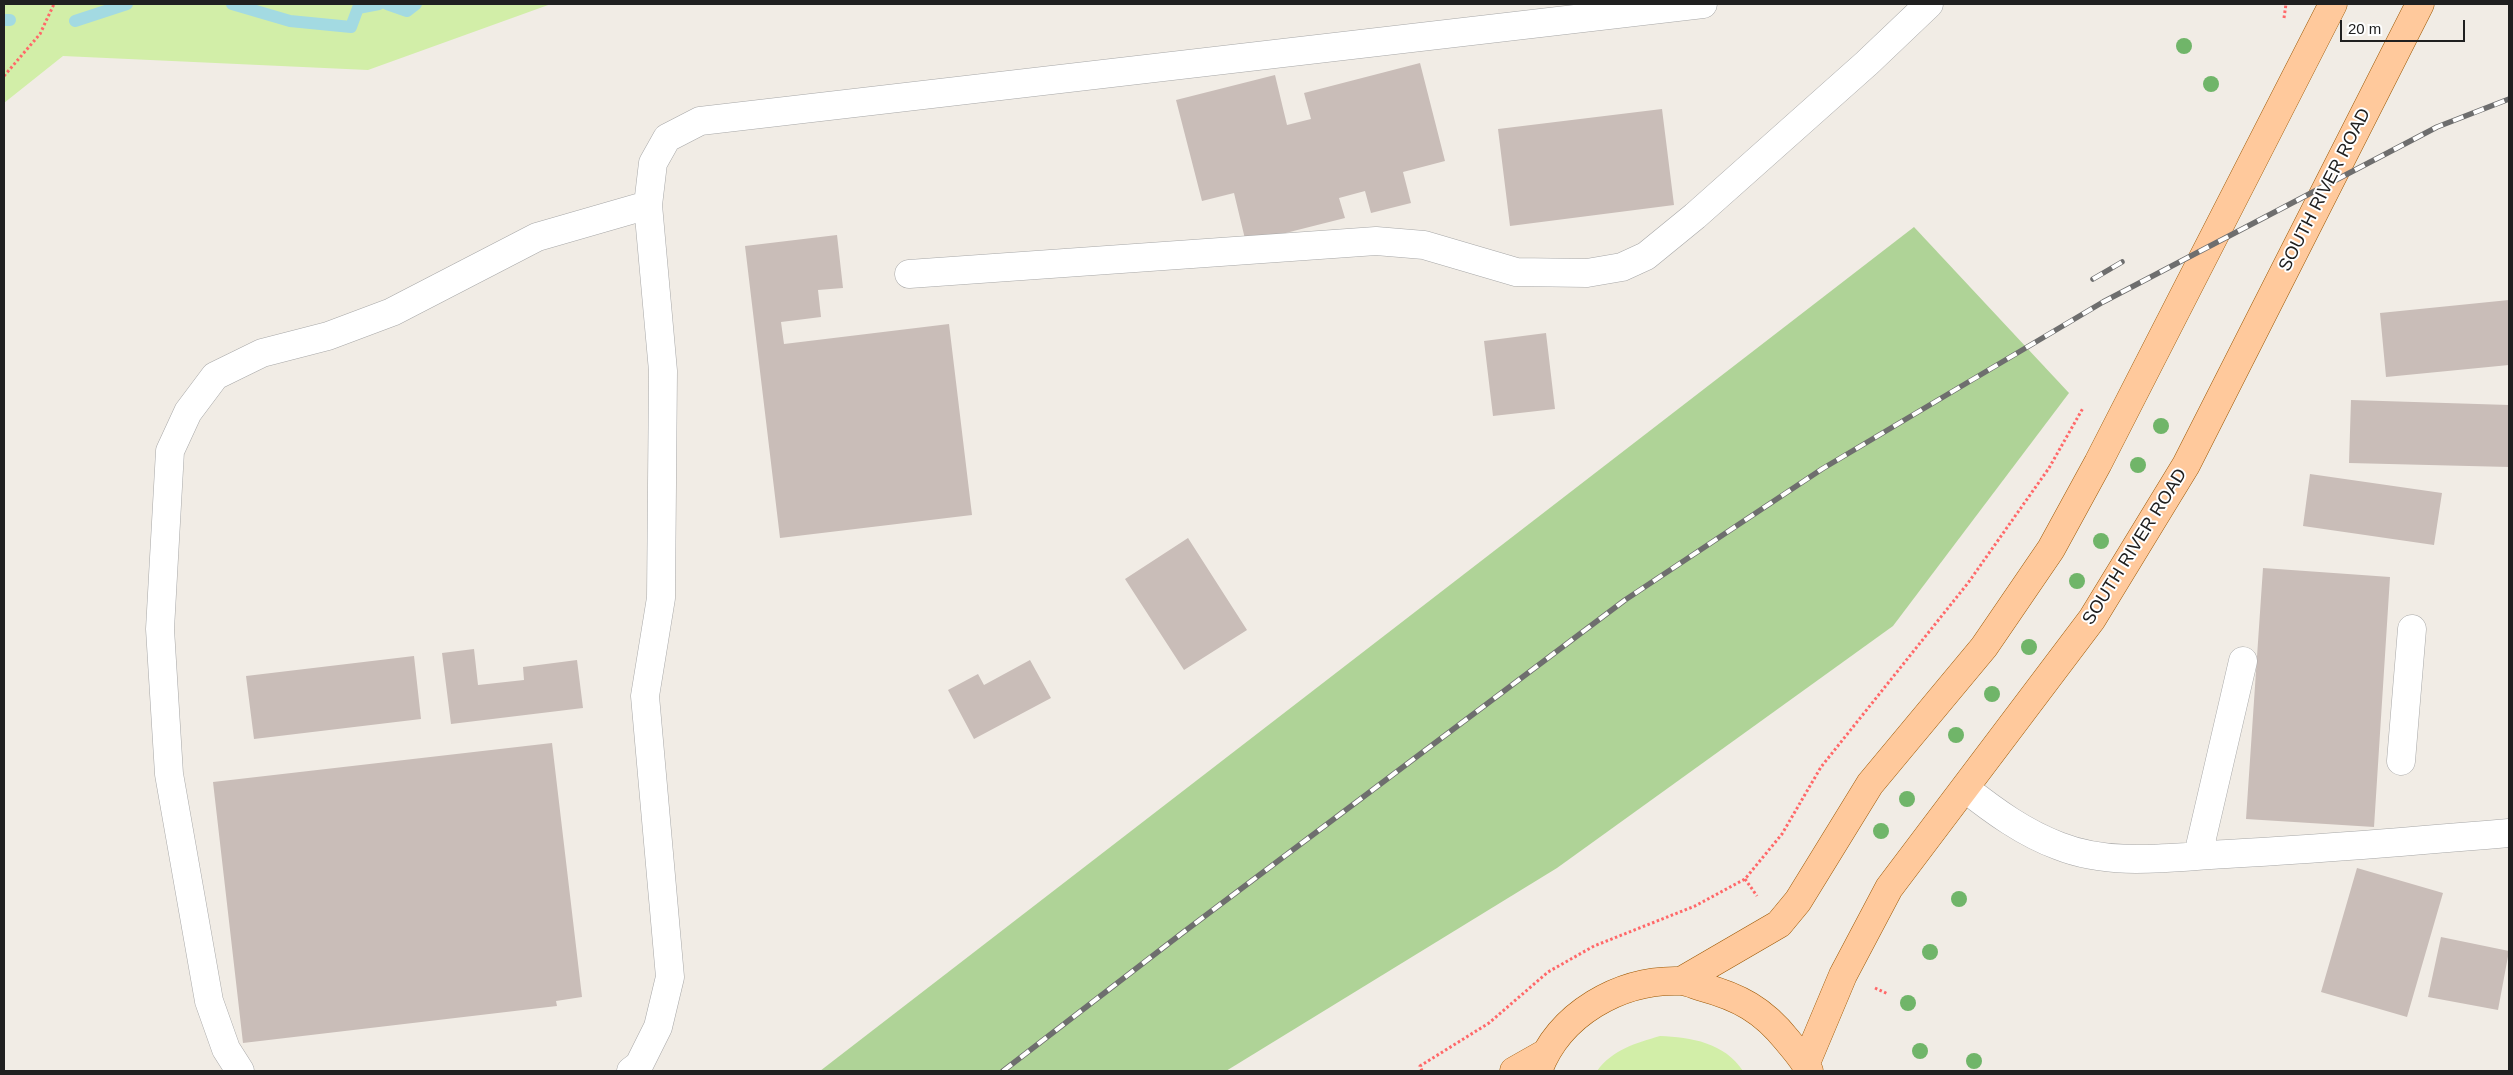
<!DOCTYPE html>
<html>
<head>
<meta charset="utf-8">
<style>
  body { margin:0 }
  #map { position:relative; width:2513px; height:1075px; overflow:hidden; background:#f1ece5; font-family:Arial,sans-serif }
  canvas { display:block }
  .frame { position:absolute; inset:0; border:5px solid #202020; pointer-events:none }
  .scale { position:absolute; left:2340px; top:20px; width:125px; height:22px; box-sizing:border-box; border:2px solid #202020; border-top:0; padding-left:6px; font-size:15px; line-height:18px; white-space:nowrap; color:#202020; -webkit-text-stroke:4px #fff; paint-order:stroke }
</style>
</head>
<body>
<div id="map">
<canvas width="2513" height="1075"></canvas>
<div class="frame"></div>
<div class="scale">20 m</div>
</div>
<script>
const c = document.querySelector('canvas').getContext('2d');
c.lineJoin = 'round';
function fill(path, color) { c.fillStyle = color; c.fill(path, 'evenodd'); }
function strokePath(path, color, width, dash) { c.strokeStyle = color; c.lineWidth = width; c.lineCap = dash ? 'butt' : 'round'; c.setLineDash(dash || []); c.stroke(path); }
function drawText(font, color, halo, rows, align = 'center') {
  c.font = font + ' Arial,sans-serif'; c.lineWidth = 4; c.setLineDash([]); c.textBaseline = 'middle'; c.strokeStyle = halo; c.fillStyle = color; for (const [text, x, y, turn = 0] of rows) {
    c.save(); c.translate(x, y); c.rotate((+turn || 0) * Math.PI / 180); c.textAlign = isNaN(turn) ? turn : align; if (halo) c.strokeText(text, 0, 0); c.fillText(text, 0, 0); c.restore();
  }
}
fill(new Path2D(`
  M4,4H551L368,70L63,56L4,103Z
  M1660,1036C1691,1037 1725,1043 1743,1071H1597C1612,1050 1636,1043 1660,1036Z`), '#d2eea8');
fill(new Path2D(`
  M1914,227L2069,393L1893,626L1557,868L1226,1071H820Z`), '#afd397');
strokePath(new Path2D(`
  M232,4L290,21L351,27L358,8L379,4
  M387,4L407,11L416,4
  M4,20H10
  M75,21L127,4`), '#a3dae2', 12);
fill(new Path2D(`
  M1420,63L1445,161L1403,172L1411,203L1371,213L1365,191L1339,198L1345,218L1246,243L1234,193L1202,201L1176,100L1275,75L1287,125L1311,119L1304,93Z
  M1662,109L1674,205L1510,226L1498,129Z
  M837,235L843,288L818,290L821,317L781,322L784,344L949,324L972,515L780,538L745,246Z
  M2509,300V365L2386,377L2380,313Z
  M1546,333L1555,409L1493,416L1484,341Z
  M2351,400L2509,405V467L2349,463Z
  M2310,474L2442,493L2434,545L2303,526Z
  M1188,538L1247,630L1184,670L1125,579Z
  M2263,568L2390,577L2374,827L2246,819Z
  M474,649L478,685L524,680L523,667L577,660L583,708L451,724L442,653Z
  M414,656L421,719L254,739L246,676Z
  M1030,660L1051,698L974,739L948,690L978,674L984,685Z
  M552,743L582,997L556,1001L557,1006L243,1043L213,782Z
  M2357,868L2443,893L2407,1017L2321,992Z
  M2441,937L2509,951L2498,1010L2428,997Z`), '#c9bdb8');
const minor = new Path2D(`
  M909,274L1376,241L1424,245L1516,272L1587,273L1622,267L1646,256L1695,216L1867,63L1929,4
  M2401,761L2412,629
  M1966,789C1994,811 2024,833 2059,846C2112,867 2171,857 2227,854C2321,849 2415,841 2509,833
  M2198,855L2243,661
  M240,1071L226,1049L209,1001L169,774L160,629L170,451L188,412L215,376L262,353L328,336L392,312L537,237L648,205
  M631,1071L639,1065L658,1027L670,977L645,696L661,598L663,371L648,205L653,163L667,138L700,121L1703,4`);
const major = new Path2D(`
  M1681,981L1779,924L1798,901L1870,784L1984,647L2051,549L2098,463L2333,4
  M1806,1063L1843,975L1889,888L2092,619L2186,465L2420,4
  M1514,1071L1544,1054
  M1538,1071C1559,1014 1620,979 1680,981C1687,981 1695,985 1702,987C1739,997 1763,1010 1787,1040C1795,1050 1804,1059 1809,1071`);
strokePath(minor, '#a7a7a7', 29);
strokePath(major, '#9b5600', 29);
strokePath(new Path2D(`
  M2284,18L2286,4
  M4,76L40,34L54,4
  M1745,879L1757,896
  M1875,988L1888,994
  M1422,1071L1420,1066L1489,1023L1548,972L1594,946L1695,906L1745,879L1782,834L1821,767L1968,583L2049,468L2083,408`), '#ff6869', 3, [2.5, 2.5]);
strokePath(minor, '#fff', 28);
strokePath(major, '#ffc99c', 28);
const rail = new Path2D(`
  M2093,279L2122,262
  M1003,1071L1181,934L1625,600L1822,469L2103,302L2437,127L2509,99`);
strokePath(rail, '#6e6e6e', 5.5);
strokePath(rail, '#fff', 4, [11]);
c.fillStyle = '#70b569';
for (const [x, y] of [
  [2184,46],
  [2211,84],
  [2161,426],
  [2138,465],
  [2101,541],
  [2077,581],
  [2029,647],
  [1992,694],
  [1956,735],
  [1907,799],
  [1881,831],
  [1959,899],
  [1930,952],
  [1908,1003],
  [1920,1051],
  [1974,1061]
]) { c.beginPath(); c.arc(x, y, 8, 0, 2 * Math.PI); c.fill(); }
drawText('18px', '#202020', '#fff', [
  ["SOUTH RIVER ROAD",2325,190,-63],
  ["SOUTH RIVER ROAD",2135,547,-58]
]);
</script>
</body>
</html>
